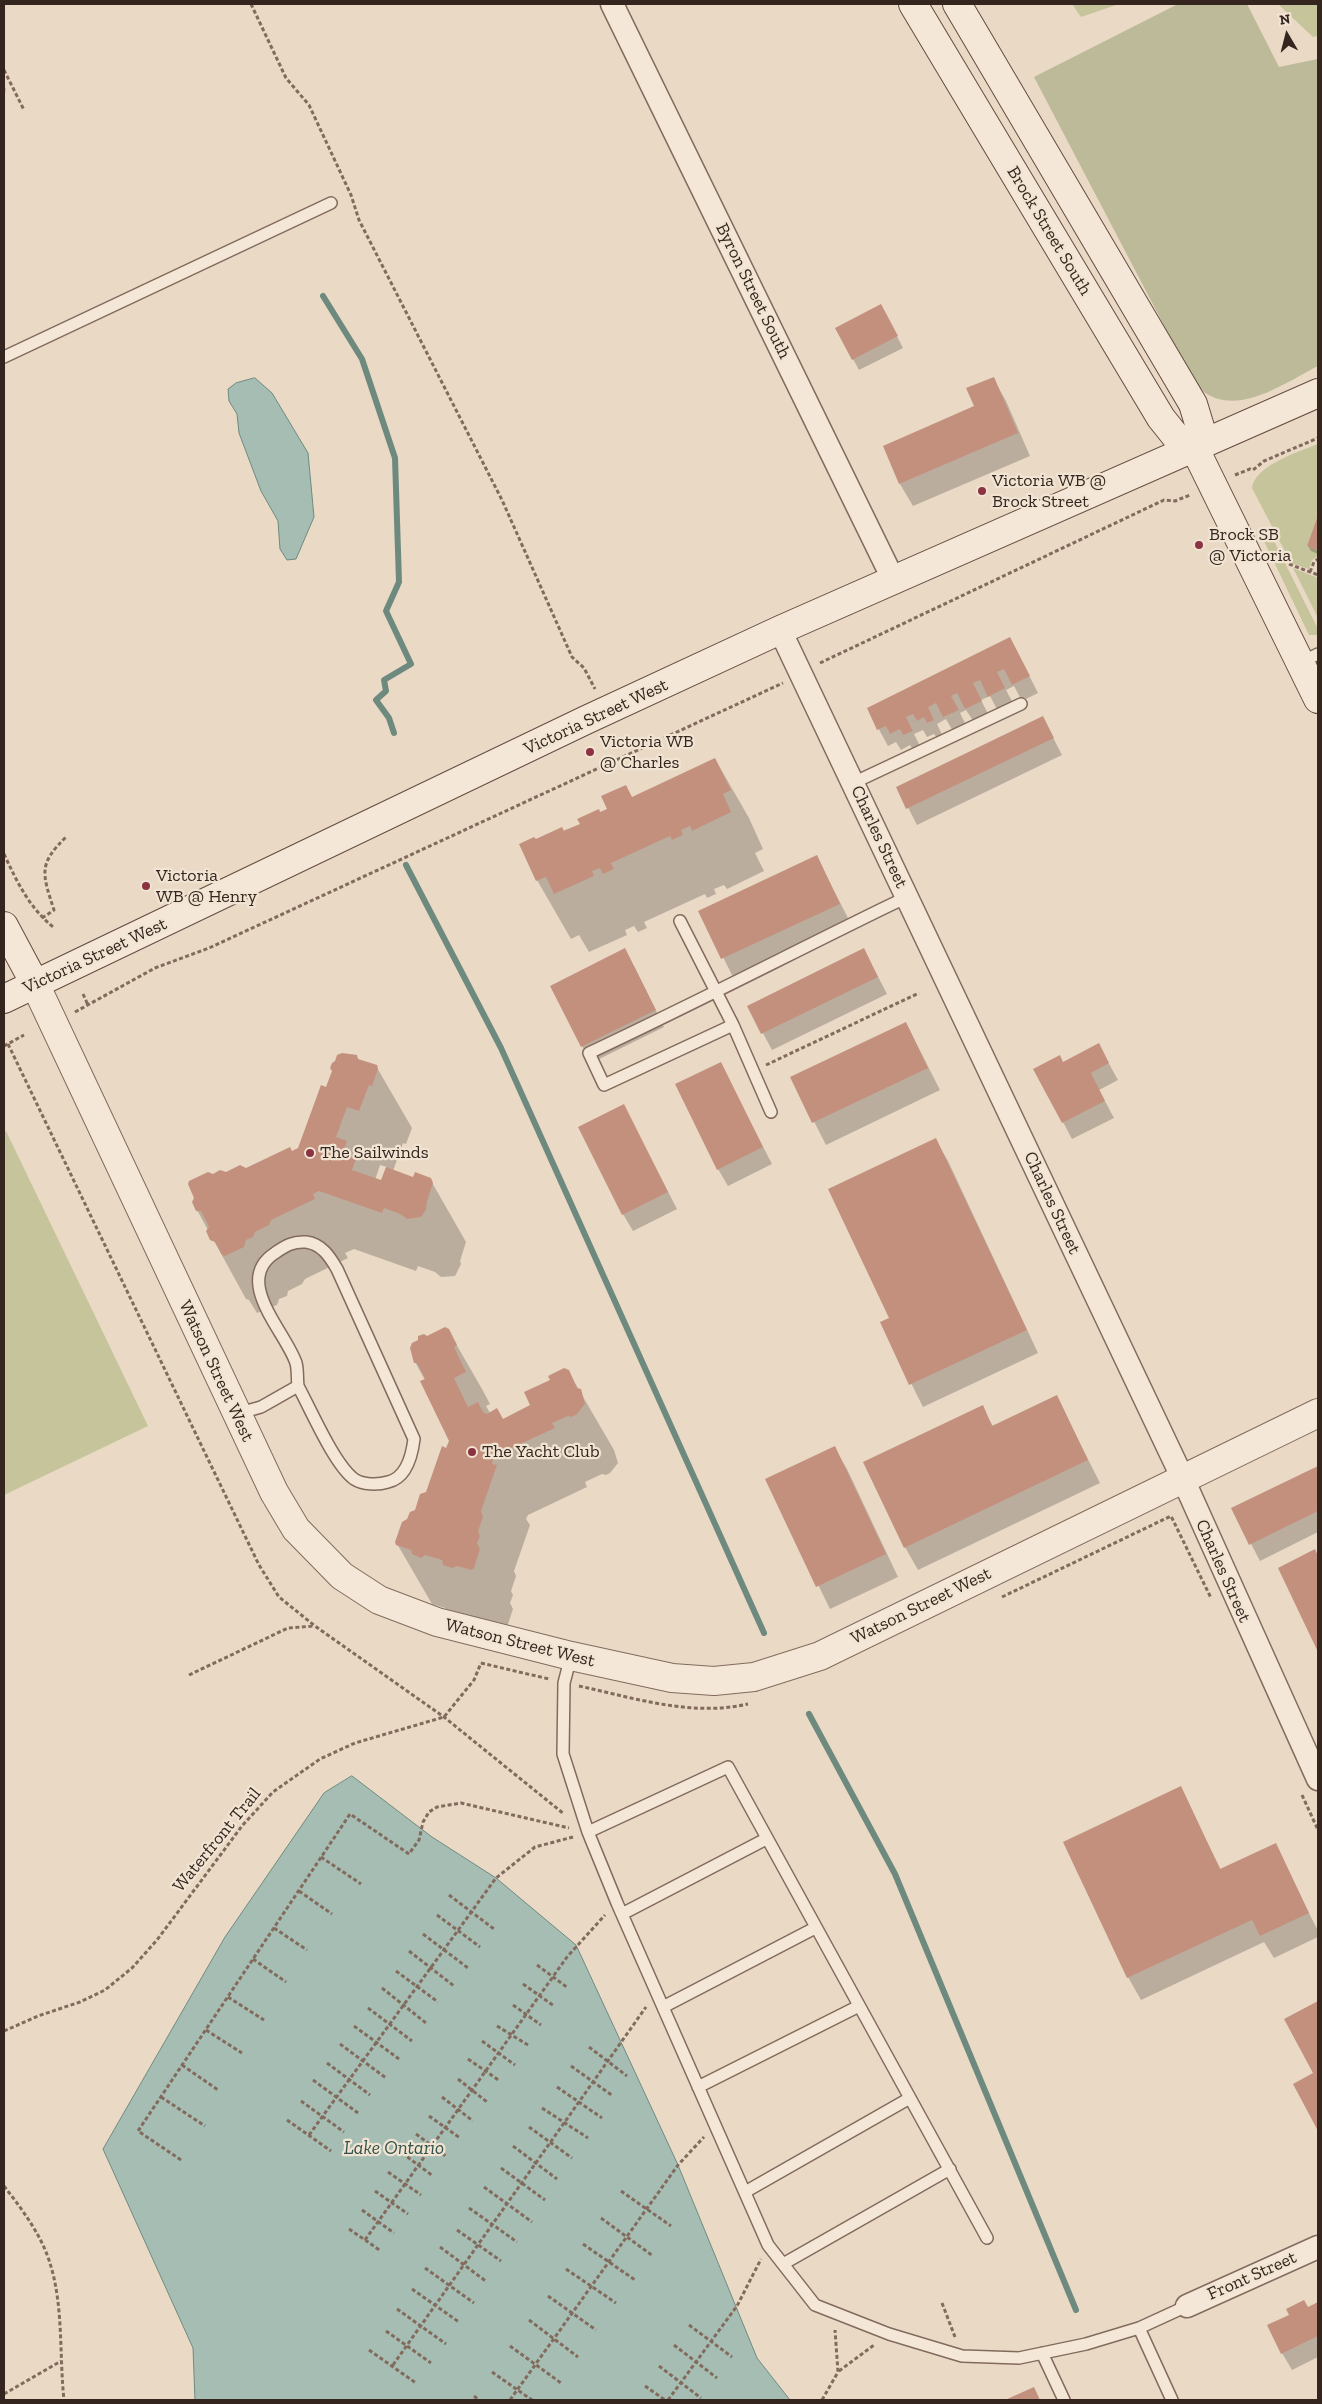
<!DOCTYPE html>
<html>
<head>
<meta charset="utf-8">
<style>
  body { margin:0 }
  #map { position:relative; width:1322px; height:2404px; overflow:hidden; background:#e9d9c5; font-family:"Zilla Slab",serif }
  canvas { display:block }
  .frame { position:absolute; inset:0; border:5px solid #34261f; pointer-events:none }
  .north { position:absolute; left:1262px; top:10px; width:50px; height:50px; -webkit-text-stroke:4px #f1e4d3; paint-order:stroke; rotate:352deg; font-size:14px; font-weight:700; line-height:20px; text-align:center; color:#34261f }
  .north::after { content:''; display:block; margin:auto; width:18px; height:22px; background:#34261f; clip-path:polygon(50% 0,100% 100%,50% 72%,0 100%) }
</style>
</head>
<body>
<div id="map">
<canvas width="1322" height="2404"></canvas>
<div class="frame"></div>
<div class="north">N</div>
</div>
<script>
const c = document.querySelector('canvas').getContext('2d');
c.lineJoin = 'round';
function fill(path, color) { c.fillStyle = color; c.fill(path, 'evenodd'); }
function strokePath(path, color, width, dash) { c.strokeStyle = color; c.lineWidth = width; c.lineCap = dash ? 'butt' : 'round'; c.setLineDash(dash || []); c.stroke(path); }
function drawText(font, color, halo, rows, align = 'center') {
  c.font = font + ' "Zilla Slab",serif'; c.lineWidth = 4.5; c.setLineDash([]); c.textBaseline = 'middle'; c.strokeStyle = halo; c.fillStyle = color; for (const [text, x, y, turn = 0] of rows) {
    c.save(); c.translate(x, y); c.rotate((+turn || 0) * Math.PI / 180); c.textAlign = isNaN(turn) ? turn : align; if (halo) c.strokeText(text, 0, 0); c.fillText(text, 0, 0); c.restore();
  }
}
fill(new Path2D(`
  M1072,4H1119L1081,17Z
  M1278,4H1318V36L1313,37Z
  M1318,444V515L1307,546L1318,550V556L1312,560L1309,569L1291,563L1252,488C1255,465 1299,452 1318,444Z
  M1272,537L1318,629V635H1309L1264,541Z
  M1293,568L1318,578V618Z
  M6,1131L148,1426L4,1495V1132Z`), '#c6c49a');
fill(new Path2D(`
  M1178,4H1247L1279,67L1318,59V366C1286,382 1239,417 1204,392C1199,388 1195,382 1191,377L1034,77Z`), '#bcba98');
const water = new Path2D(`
  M255,378L272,393L308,453L314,517L296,559L287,560L280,549L278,521L261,491L239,433L237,414L229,401L228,389L236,383Z
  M352,1776L432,1837L496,1878L576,1945L678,2165L757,2358L790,2400H195L193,2348L103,2149L225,1937L324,1793Z`);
fill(water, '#a6bdb3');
strokePath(water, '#6e8a7f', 1);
fill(new Path2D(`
  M4,85L6,89L4,97Z
  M887,317L903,348L859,370L853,359Z
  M993,378L1006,401L1030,456L913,506L900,484L884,446L976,407Z
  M1318,518V554L1311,551L1308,546Z
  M1010,638L1038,693L1022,701L1014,686L1006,690L1014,705L999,713L990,696L981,700L990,718L976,725L966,710L960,713L967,727L954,733L946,719L937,724L943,737L938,739L934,734L927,737L923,730L914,734L921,748L914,751L910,745L901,750L896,742L888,746L868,709Z
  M1043,718L1062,755L917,825L898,788Z
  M715,759L749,818L763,849L755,853L764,871L727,889L724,885L714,889L716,894L707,898L705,894L644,922L647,928L638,932L634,926L625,930L627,935L589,952L579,935L571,939L537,880L535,841L581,824Z
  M817,857L852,926L735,981L700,911Z
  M634,966L664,1027L591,1063L551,986Z
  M873,967L887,994L772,1050L749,1007Z
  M906,1023L940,1090L826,1145L792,1078Z
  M356,1056L359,1060L376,1066L412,1128L406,1144L403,1143L393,1171L414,1178L430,1179L466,1242L460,1261L461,1264L455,1276L441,1277L435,1272L418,1266L416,1271L354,1249L345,1253L348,1258L305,1279L302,1284L288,1291L287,1296L279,1299L277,1305L257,1313L249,1300L246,1299L197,1210L214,1175L246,1169L299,1149L327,1088ZM380,1165L387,1167L382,1182L375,1180Z
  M1108,1062L1118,1080L1099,1090L1114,1118L1072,1139L1035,1069L1063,1063Z
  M720,1063L772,1164L728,1186L718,1169Z
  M624,1106L677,1209L633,1231L623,1214Z
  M935,1139L948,1161L1038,1353L923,1407L881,1323L891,1319Z
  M448,1330L482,1389L490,1404L486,1406L490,1413L503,1420L532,1406L568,1371L614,1450L618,1463L610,1473L606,1475L602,1474L585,1482L587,1487L528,1515L526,1519L530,1525L514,1571L516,1576L511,1591L513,1595L510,1603L513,1609L507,1627L459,1613L456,1616L448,1613L445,1608L432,1604L396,1542L427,1493L450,1441L425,1380L415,1362L427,1337Z
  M1056,1396L1100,1483L918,1570L905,1547L982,1407L993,1426Z
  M834,1447L847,1469L898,1577L830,1609L766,1479Z
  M1318,1467V1532L1260,1561L1233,1509Z
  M1315,1551L1318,1557V1649L1280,1568Z
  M1180,1788L1221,1870L1275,1845L1318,1931V1937L1274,1958L1264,1942L1141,2000L1128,1977L1064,1842Z
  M1318,2003V2129L1295,2084L1314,2074L1286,2020Z
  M1318,2303V2357L1292,2370L1282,2353L1308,2308Z`), '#0003');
strokePath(new Path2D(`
  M323,296L362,359L395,458L399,582L386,611L411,664L384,680L386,691L376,700L389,718L394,733
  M406,865L501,1048L764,1633
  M809,1714L895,1874L1076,2310`), '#6e8a7f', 6);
fill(new Path2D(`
  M881,304L898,336L852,360L835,328Z
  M994,377L1018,433L899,484L883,446L974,406L966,388Z
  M1318,515V550L1307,546Z
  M1010,637L1030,676L1012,685L1004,669L997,672L1005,688L988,697L980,680L973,683L982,701L965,709L957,693L951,696L959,710L943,717L936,703L928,707L934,720L927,723L924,717L917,721L913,714L906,717L913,731L903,735L900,729L890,734L886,726L877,730L867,708Z
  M1043,716L1054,738L906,809L896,787Z
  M715,758L731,790L723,794L731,812L692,831L690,826L681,830L683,835L672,840L670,836L611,863L614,869L603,874L600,868L592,871L594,876L554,894L546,877L536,881L519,844L534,837L536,839L562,827L564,831L580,824L577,819L599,809L600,812L607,809L601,796L626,785L632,797Z
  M817,855L840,904L721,959L698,911Z
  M625,948L656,1010L581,1047L550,986Z
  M864,948L878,977L761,1034L747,1006Z
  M906,1022L928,1068L812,1123L790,1077Z
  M1099,1043L1109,1063L1091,1073L1105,1101L1062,1123L1033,1069L1060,1055L1063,1062Z
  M342,1053L357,1055L358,1059L377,1065L378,1069L372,1086L369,1085L359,1111L347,1107L336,1137L347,1141L343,1152L345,1155L356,1159L352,1170L381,1180L386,1167L413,1177L415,1172L431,1178L433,1183L427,1201L426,1210L421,1217L407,1219L400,1214L384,1208L382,1213L319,1191L313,1194L315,1199L271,1220L269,1225L255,1232L253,1237L246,1240L244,1247L225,1256L222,1255L215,1242L210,1240L206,1231L209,1227L201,1211H196L192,1202L194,1198L188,1184L189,1181L208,1172L213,1174L220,1170L226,1172L240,1165L246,1168L290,1147L292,1151L298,1148L321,1085L326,1087L332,1071L330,1068L332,1063L335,1061L337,1055Z
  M721,1062L763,1147L717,1170L675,1084Z
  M624,1104L668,1192L622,1215L578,1127Z
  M936,1138L1027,1330L909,1385L880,1322L889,1318L828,1189Z
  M445,1327L449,1329L457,1345L454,1347L466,1372L454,1378L468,1407L478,1402L483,1412L487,1414L497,1408L503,1419L530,1405L524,1392L550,1380L548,1376L564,1368L569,1370L577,1388L581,1389L585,1404L576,1415L571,1417L568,1416L552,1423L555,1428L494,1456L492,1464L497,1465L481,1511L483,1517L478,1531L480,1536L477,1543L480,1549L474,1568L471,1570L457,1566L452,1568L443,1565L442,1560L425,1555L421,1558L412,1554L411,1550L396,1545L395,1542L402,1522L407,1519L410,1512L415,1510L420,1494L426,1492L442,1446L446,1448L449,1441L420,1381L425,1379L417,1363H414L410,1348L412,1343L418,1340V1336L424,1334L427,1336Z
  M1057,1395L1088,1460L904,1548L863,1462L983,1405L992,1426Z
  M835,1446L886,1554L816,1587L765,1479Z
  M1318,1466V1511L1249,1545L1231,1508Z
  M1315,1549L1318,1556V1652L1278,1568Z
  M1181,1786L1220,1869L1276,1843L1309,1913L1260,1936L1252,1920L1127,1978L1063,1842Z
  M1318,2001V2131L1293,2084L1313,2073L1284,2019Z
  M1304,2300L1308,2307L1318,2302V2336L1281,2354L1267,2325L1289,2315L1286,2309Z
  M1034,2387L1040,2400H1005Z`), '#c3907e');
const service = new Path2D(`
  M4,357L331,203
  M1301,662L1318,654
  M853,783L1021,704
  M680,921L733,1025L604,1085L589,1053C687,1007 784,957 882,909L907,897
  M733,1025L771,1112
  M236,1414L261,1407L298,1386C297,1379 298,1370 296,1363C286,1332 232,1281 275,1253C285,1246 293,1241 306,1242C322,1244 330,1257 337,1269L414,1439C412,1455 406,1478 388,1482C378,1485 363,1485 354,1479C334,1464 311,1410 298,1386
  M571,1656L564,1683L563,1754L588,1832L617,1903L768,2245L815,2305L889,2334L962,2356L1019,2358L1086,2344L1139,2328L1187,2306
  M588,1832L728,1767L987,2238
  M622,1914L766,1839
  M663,2007L815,1928
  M698,2087L859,2006
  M745,2192L910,2098
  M783,2264L950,2169
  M1139,2328L1172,2400
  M1042,2353L1064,2400`);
const minor = new Path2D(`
  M612,4L893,579
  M780,630L1183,1479L1318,1779
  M1187,2306L1318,2247`);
const tertiary = new Path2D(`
  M35,984L274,1492L296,1529L342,1576L379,1600L437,1622L571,1656L672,1678L714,1681L754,1677L820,1656L1318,1413`);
const secondary = new Path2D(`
  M913,4L1161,418L1177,438L1195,449L1318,699
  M957,4L1193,404L1200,427L1195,449
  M4,926L35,984
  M4,999L586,720L780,630L1318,393`);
strokePath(service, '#826b5d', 14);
strokePath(minor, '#826b5d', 25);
strokePath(tertiary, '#826b5d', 30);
strokePath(secondary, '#644c40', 30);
strokePath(new Path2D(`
  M251,4L286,78L309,105L351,195L359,220L502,500L572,657L584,668L595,689
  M4,70L24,110
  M1235,475L1250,469L1253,470L1264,461L1318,438
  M1289,564L1318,575
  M1310,572L1314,562L1318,559
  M820,663L1164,500L1175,501L1190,495
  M4,854C17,882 29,907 53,927
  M42,918L54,910C42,873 38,864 67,836
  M83,994L88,1005
  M75,1012L155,968L209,948L783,683
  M8,1044L259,1565L279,1597L315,1626L444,1717L564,1814
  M4,1046L24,1035
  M766,1065L919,993
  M1002,1597L1171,1516L1211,1598
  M481,1663L549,1679
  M189,1675L288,1628L314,1626
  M579,1686C634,1698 692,1717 748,1704
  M1302,1795L1318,1830
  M321,1857L361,1884
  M299,1891L332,1914
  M449,1895L494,1929
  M437,1915L480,1947
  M274,1928L307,1950
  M423,1934L468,1968
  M409,1951L454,1986
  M253,1959L286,1982
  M537,1965L568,1988
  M396,1971L438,2002
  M523,1984L554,2006
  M382,1988L426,2023
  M228,1997L264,2020
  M513,2005L541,2025
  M368,2008L412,2041
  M354,2026L399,2059
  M497,2026L528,2045
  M206,2030L242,2053
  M4,2031L38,2016L80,2002L105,1990L132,1968L157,1940L242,1826L273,1792L320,1759L355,1743L444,1717L474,1680L481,1663
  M482,2041L515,2065
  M340,2044L386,2078
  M589,2047L627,2076
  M468,2059L500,2081
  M327,2063L370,2095
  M182,2065L218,2090
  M571,2066L613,2096
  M458,2079L487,2102
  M313,2080L358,2113
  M557,2087L602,2118
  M161,2097L205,2126
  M442,2097L473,2121
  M301,2101L344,2132
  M542,2108L588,2138
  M429,2116L460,2138
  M287,2120L331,2151
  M529,2127L572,2158
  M416,2134L447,2157
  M309,2135L496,1878L535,1847L573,1837
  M513,2146L557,2179
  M402,2153L433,2176
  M181,2160L138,2131L350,1814L409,1854L419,1840L423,1822L429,1812L437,1807L461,1803L569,1828
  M501,2168L545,2200
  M388,2172L421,2195
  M4,2186C21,2208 40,2233 49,2260C64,2305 59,2354 64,2400
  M484,2187L532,2222
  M375,2191L408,2214
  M621,2191L671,2226
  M469,2208L517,2242
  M362,2210L394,2233
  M601,2218L653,2256
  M349,2229L381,2251
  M457,2230L501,2261
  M365,2240L567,1957L605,1915
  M583,2244L635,2280
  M440,2247L487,2282
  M425,2268L474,2303
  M566,2269L616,2303
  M412,2289L459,2322
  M548,2296L596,2330
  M942,2303L955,2337
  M397,2309L446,2344
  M529,2320L578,2357
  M689,2325L732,2357
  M386,2331L431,2363
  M674,2345L717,2378
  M510,2346L561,2383
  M369,2350L416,2383
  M393,2365L646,2007
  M659,2366L701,2398
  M839,2371L874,2345
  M492,2372L532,2400
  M645,2386L665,2400
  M4,2394L61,2361
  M474,2396L479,2400
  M510,2400L678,2165L704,2137
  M668,2400L737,2306L761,2259
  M822,2400L838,2372L835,2330`), '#826b5d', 3, [4, 2.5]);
strokePath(service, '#f5e7d7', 11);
strokePath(minor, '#f5e7d7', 22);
strokePath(tertiary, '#f5e7d7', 28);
strokePath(secondary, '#f5e7d7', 28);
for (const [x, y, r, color] of [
  [982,491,5,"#8b3341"],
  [1199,545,5,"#8b3341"],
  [590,752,5,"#8b3341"],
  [146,886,5,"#8b3341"],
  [310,1153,5,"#8b3341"],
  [472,1452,5,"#8b3341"]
]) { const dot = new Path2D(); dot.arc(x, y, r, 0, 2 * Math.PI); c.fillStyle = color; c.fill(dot); strokePath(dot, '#f1e4d3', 2); }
drawText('18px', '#34261f', '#f1e4d3', [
  ["Brock Street South",1049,231,59],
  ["Byron Street South",753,291,64],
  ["Victoria Street West",596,717,-25],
  ["Charles Street",879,837,65],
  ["Victoria Street West",95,956,-25],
  ["Charles Street",1052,1203,65],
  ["Watson Street West",216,1371,65],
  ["Charles Street",1223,1571,66],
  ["Watson Street West",921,1606,-26],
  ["Watson Street West",520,1643,14],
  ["Waterfront Trail",217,1840,-51],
  ["Front Street",1252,2276,-24]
]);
drawText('18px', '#34261f', '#f1e4d3', [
  ["Victoria WB @",992,481],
  ["Brock Street",992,502],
  ["Brock SB",1209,535],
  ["@ Victoria",1209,556],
  ["Victoria WB",600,742],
  ["@ Charles",600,763],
  ["Victoria",156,876],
  ["WB @ Henry",156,897],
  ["The Sailwinds",320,1153],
  ["The Yacht Club",482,1452]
], 'left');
drawText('italic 19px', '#30524a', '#f1e4d3', [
  ["Lake Ontario",394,2149]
]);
</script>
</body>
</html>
